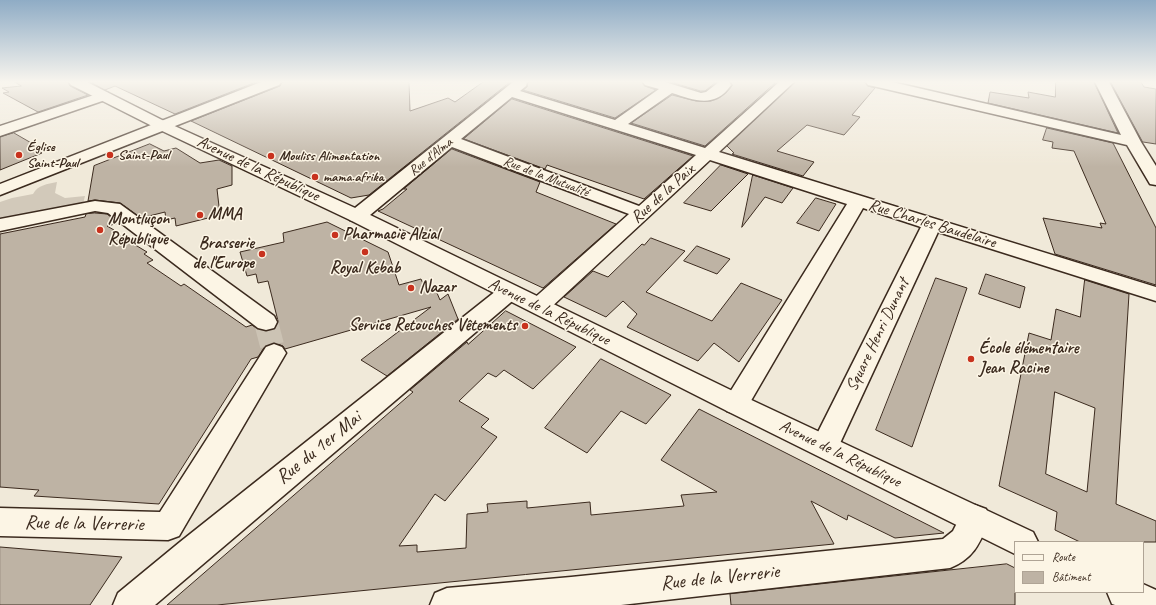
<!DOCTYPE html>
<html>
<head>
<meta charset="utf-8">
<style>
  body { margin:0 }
  #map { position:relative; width:1156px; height:605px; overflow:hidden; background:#f0e9d9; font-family:Caveat,sans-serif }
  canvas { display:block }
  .legend { position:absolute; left:1014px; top:541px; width:130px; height:52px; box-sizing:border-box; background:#fcf5e5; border:1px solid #afa495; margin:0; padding:5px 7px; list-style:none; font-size:12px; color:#3b2a1e }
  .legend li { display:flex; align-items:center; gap:8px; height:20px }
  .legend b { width:20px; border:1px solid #afa495 }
</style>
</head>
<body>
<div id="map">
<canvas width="1156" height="605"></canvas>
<ul class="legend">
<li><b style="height:5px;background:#fcf5e5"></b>Route</li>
<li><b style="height:11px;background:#beb3a4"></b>Bâtiment</li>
</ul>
</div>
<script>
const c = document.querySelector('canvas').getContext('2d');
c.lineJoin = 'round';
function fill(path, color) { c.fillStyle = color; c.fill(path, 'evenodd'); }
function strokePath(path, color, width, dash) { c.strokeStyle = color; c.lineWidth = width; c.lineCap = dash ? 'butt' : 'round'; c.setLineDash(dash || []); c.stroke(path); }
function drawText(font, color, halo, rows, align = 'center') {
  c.font = font + ' Caveat,sans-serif'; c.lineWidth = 3; c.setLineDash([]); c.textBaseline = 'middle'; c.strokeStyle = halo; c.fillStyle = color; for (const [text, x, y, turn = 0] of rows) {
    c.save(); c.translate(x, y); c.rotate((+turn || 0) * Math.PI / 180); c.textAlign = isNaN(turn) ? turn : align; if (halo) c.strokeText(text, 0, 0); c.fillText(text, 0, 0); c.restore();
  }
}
fill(new Path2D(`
  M57,182L55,193L65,198L85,196L83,204L0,220V202L12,198L33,194C38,185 47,184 57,182Z`), '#d2c9ba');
const building = new Path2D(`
  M15,82H68L70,86L88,95L38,112L3,93L9,92L2,88L21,86Z
  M91,82H256L175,114L115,86L105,90Z
  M282,82H409L410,111L448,98L455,102L483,82H510L369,195L351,198L191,121L280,86Z
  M528,82H642L645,86L656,90L615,118L523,90L527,87Z
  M671,82H716L705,91H701Z
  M731,82H776L705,146L631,123L672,95L696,101H711L726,93L732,86Z
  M795,82H865L868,86L875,88L852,115L860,117L844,135L807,125L777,151L814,162L803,176L732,154L734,153L727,146Z
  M1056,82H1094L1118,133L988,103L990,92L1029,98L1028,92L1055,97Z
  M1111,82H1141L1144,87L1156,89V144L1143,142Z
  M512,99L693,156L644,199L547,165L545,169L464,139Z
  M1047,128L1113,143L1156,228V285L1055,254L1043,218L1102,228L1100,223L1106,224L1074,151L1052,148L1053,142L1043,140Z
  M14,133L40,148L37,150L42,153L0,170V137Z
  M150,144L164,151L176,148L200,163L219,160L232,166V185L217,189L220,215L176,226L175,218L166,220L165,212L141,218L120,203L95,200L88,201L94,166Z
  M452,149L540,182L536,192L616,224L543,288L378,211L383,209L407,189H404Z
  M721,165L748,174L711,211L684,203Z
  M753,175L793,188L782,203L765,197L742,227Z
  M816,198L836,204L819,231L797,223Z
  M95,213L107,214L119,223L107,226L114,230L112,231L147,252L144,254L153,260L147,263L181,286L184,284L246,327L252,325L258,329L266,331L275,329L278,321L268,281L258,283L256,274L247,276L240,252L284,242L283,233L327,222L388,252L399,285L421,279L425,288L434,286L440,300L448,294L458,319L387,376L361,360L431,307L285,349L283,346L275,343L265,346L258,357L251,359L159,504L34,496L39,490L0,487V234L85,217L86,214Z
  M651,238L685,251L646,292L712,321L741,283L782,300L739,362L714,343L698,361L627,327L637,314L623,301L606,317L564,297L593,271L608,277L642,244L644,245Z
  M697,246L730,259L717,274L684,261Z
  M986,274L1025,287L1020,308L979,294Z
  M936,278L967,288L912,447L876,430Z
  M1085,280L1129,294L1116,504L1156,521V542H1080L1055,530L1057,512L999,486L1029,333L1051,340L1056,309L1080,317ZM1055,392L1095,408L1087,492L1046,474Z
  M506,311L576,347L533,389L504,370L496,377L488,373L459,401L489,419L481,427L497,437L445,501L435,494L399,546L417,545V552L466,548L467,514L488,512L487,504L527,501V508L590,502L591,515L684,506L681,495L717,492L661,460L699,409L944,533L895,538L848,515L847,520L811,501L834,544L217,605H167L413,392L410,390L467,342L468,344Z
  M601,359L671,395L646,424L621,411L587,453L545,428Z
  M0,547L122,557L90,605H0Z
  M1007,564L1015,568V605H731L730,594Z`);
fill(building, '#beb3a4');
strokePath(building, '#3b2a1e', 1);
strokePath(new Path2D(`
  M266,322L274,353`), '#ccc3b4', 24, [24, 12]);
const minor = new Path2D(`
  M261,82H281L279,85L0,195V184Z
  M513,82H527L526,86L520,91L615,120L659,89L645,85L643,82H665L701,93L706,92L719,82H729L731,85C715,109 694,100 672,93L628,124L705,148L779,82H794L719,152L1156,287V301L938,232L835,454L825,457L815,454L811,446L921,227L863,208L745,411L736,414L727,411L723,404L727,397L847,204L710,160L547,311L539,313L531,311L528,306L531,301L629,214L452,147L364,220L357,222L350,220L348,216L350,212ZM512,97L696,155L639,206L461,139Z
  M866,82H892L1121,135L1095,82H1109L1141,142L1156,166V185L1150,184L1127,145L873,86L868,85Z
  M103,92L108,93L110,96L108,99L0,136V126Z
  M95,201L120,204L274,316L277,322L274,328L266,330L258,328L108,213L95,211L0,231V219Z
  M509,285L517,287L520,292L517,297L155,605H113L118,593L180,542L501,287Z
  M274,344L282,347L286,353L179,536L168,540L0,536V508L160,512L266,347Z`);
const secondary = new Path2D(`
  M975,505L986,509L990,519C980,542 975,558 950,568L621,605H430L435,593L447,588L571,577L943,539L953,531L964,509Z`);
const primary = new Path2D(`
  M69,82H87L168,123L364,212L745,397L1033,532L1038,542H1015V554L1011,552L727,411L350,220L158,129L71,85Z
  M1143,584L1156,590V605H1115L1112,604L1107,592H1143Z`);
strokePath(minor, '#3b2a1e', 3);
strokePath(secondary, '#3b2a1e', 3);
strokePath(primary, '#3b2a1e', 3);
fill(minor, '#fcf5e5');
fill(secondary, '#fcf5e5');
fill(primary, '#fcf5e5');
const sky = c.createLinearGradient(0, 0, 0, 167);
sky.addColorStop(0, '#8facc5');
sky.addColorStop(0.49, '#f8f5ee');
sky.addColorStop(1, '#f8f5ee00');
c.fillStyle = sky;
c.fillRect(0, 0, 1156, 167);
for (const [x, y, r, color] of [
  [19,155,4,"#c8321e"],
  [110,155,4,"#c8321e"],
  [271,156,4,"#c8321e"],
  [315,177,4,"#c8321e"],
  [200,215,4,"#c8321e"],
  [100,230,4,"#c8321e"],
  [335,235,4,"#c8321e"],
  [365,252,4,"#c8321e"],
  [262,254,4,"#c8321e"],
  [411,288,4,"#c8321e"],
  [525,326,4,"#c8321e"],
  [971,359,4,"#c8321e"]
]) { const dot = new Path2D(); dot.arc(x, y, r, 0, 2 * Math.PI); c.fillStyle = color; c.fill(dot); strokePath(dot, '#fcf5e5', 1.5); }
drawText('bold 14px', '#3b2a1e', '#fcf5e5', [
  ["Église",27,147],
  ["Saint-Paul",27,163],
  ["Saint-Paul",118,155],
  ["Mouliss Alimentation",279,156],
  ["mama.afrika",323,177]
], 'left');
drawText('14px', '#3b2a1e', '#fcf5e5', [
  ["Rue d'Alma",431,157,-39],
  ["Rue de la Mutualité",546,177,21]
]);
drawText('17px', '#3b2a1e', '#fcf5e5', [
  ["Avenue de la République",258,169,25],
  ["Rue de la Paix",663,194,-42],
  ["Rue Charles Baudelaire",932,224,17],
  ["Avenue de la République",549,312,26],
  ["Square Henri Dunant",878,335,-64],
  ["Avenue de la République",840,454,26]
]);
drawText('bold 17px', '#3b2a1e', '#fcf5e5', [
  ["MMA",208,215],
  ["Montluçon",108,220],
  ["République",108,240],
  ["Pharmacie Alzial",343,235],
  ["Brasserie",254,244,"right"],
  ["de l'Europe",254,264,"right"],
  ["Royal Kebab",365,269,"center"],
  ["Nazar",419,288],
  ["Service Retouches Vêtements",517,326,"right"],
  ["École élémentaire",979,349],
  ["Jean Racine",979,369]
], 'left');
drawText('20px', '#3b2a1e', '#fcf5e5', [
  ["Rue du 1er Mai",319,448,-39],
  ["Rue de la Verrerie",84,524,1],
  ["Rue de la Verrerie",720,578,-6]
]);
</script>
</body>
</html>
